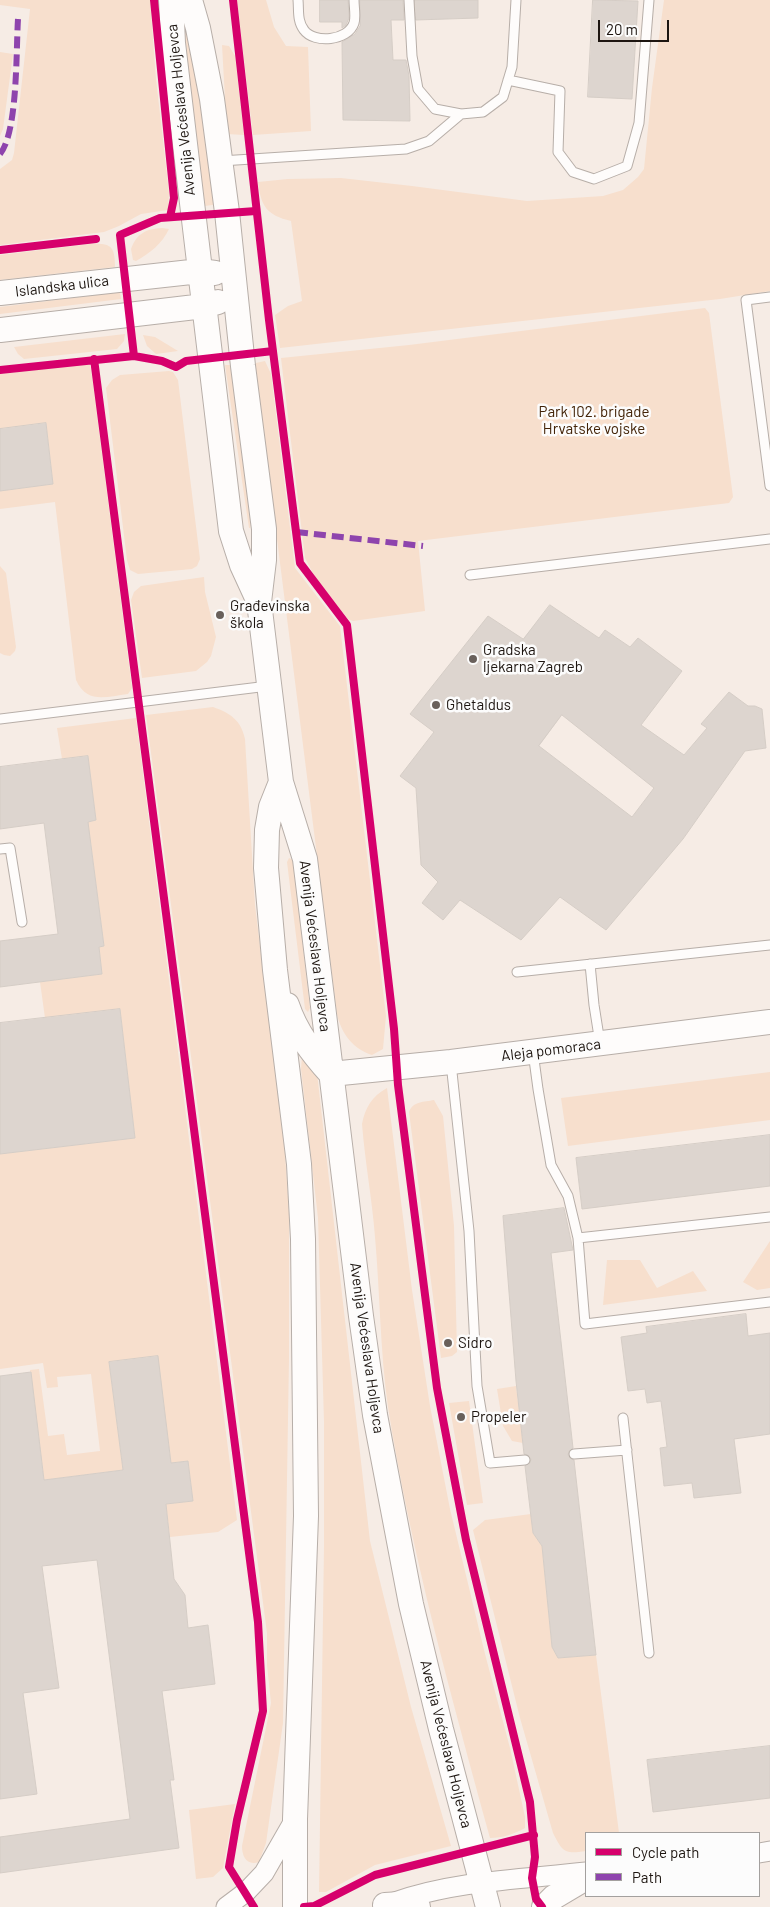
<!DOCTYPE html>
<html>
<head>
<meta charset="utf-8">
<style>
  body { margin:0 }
  #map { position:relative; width:770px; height:1907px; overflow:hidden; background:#f6ece5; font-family:Barlow,sans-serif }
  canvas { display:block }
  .legend { position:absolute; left:585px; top:1832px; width:175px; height:65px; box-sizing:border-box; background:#fcfcfc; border:1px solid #a3a09e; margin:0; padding:6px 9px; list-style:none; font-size:15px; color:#1d1510 }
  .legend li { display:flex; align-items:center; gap:10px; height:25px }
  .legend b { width:25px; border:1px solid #a3a09e }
  .scale { position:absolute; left:598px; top:20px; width:71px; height:22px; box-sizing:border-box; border:2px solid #1d1510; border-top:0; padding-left:6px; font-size:15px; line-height:18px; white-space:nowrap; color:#1d1510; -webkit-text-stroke:4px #fcfcfc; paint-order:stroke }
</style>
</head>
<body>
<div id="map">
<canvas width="770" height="1907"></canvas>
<ul class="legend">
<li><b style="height:6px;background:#d6006c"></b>Cycle path</li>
<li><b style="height:6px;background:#8e44ad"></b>Path</li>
</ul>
<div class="scale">20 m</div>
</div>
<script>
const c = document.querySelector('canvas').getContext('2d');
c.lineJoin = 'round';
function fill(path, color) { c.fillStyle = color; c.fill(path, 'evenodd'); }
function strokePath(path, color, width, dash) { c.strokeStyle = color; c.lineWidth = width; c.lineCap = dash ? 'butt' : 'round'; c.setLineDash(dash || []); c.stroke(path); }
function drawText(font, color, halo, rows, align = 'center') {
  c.font = font + ' Barlow,sans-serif'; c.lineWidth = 5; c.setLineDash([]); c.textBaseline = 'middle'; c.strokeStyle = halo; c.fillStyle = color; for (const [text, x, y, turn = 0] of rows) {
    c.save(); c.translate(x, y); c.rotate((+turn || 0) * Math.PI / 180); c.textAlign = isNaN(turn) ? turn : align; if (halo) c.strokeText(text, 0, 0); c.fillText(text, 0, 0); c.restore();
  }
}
fill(new Path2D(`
  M0,0H150L156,79L169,193L168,210L141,214L119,226L104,232L0,245V169L12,160L14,153L30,9L0,5Z
  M237,0H266L274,27L286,46L308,47L311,131L253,135Z
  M664,0H770V291L720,299L280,348L275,315L288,306L302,301L291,221C267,215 261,207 258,182L288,179L341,178L412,186L527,201L603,196L623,190L638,177L644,169L652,88Z
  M186,18L219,204L205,206L189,83L184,22Z
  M222,45L229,46L235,56L244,135L227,134Z
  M0,52L13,54L3,129L0,136Z
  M162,228L169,229C162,244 150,253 136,261L133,260L131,249C137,233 146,229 162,228Z
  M90,244C111,243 115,246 115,267L0,280V255Z
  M120,292L121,299L0,314V307Z
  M705,308L709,313L733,497L729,503L418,541L425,611L353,621L348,619L315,577L305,558L281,358L409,345Z
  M125,334L124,341L117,349L24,359L18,354L14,347Z
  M143,335L155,337L178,351L156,354L147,346Z
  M265,361L271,374L295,568L340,626L386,1016L383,1049L372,1055C353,1049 341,1033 337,1014L255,365L256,363Z
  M86,364L90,365L92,376L132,688L128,694C105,697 87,704 76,680L55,502L0,509V491L53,484L46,423L0,429V374Z
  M225,365H232L251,523L250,528H249Z
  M169,371L173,372L178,380L200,559L197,566L192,569L138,574L130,570L127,560L106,388L112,380L120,375Z
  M0,566L6,573L16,647L15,651L10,656L4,655L0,653Z
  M204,577L205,592L216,637L211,656L207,662L196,671L142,678L131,600L134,592L141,586Z
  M213,707C230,713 241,720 245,739L255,905L285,1153L289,1213V1358L283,1723L266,1843L259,1862C247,1866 242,1857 242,1846L271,1703L267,1665V1633L146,715Z
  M136,718L237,1520L218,1532L170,1537L166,1504L193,1501L188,1461L171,1463L157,1356L109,1362L123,1470L44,1480L30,1370L39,1369L48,1436L64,1434L67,1455L100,1451L91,1374L57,1377L58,1387L47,1388L43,1363L0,1369V1154L135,1138L120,1009L45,1018L40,982L102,974L99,947L104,946L91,844L82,823L96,820L88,756L62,759L57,728Z
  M289,858L293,860L310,1008L308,1012L305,1009L287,862Z
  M302,1056L317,1073L370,1541L411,1707L451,1846L375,1865L326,1892H319L324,1546V1422L318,1218L301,1069Z
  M770,1072V1120L568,1146L561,1098Z
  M387,1088L412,1290L430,1406L450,1509L485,1654L510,1748L525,1817V1828C514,1834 503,1838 490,1838C451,1695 411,1553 388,1407C380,1350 380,1293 375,1237C372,1199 365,1162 362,1124C365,1108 372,1096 387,1088Z
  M434,1100L443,1116L454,1226L457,1352L452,1356L441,1358L409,1112C413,1101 424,1102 434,1100Z
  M770,1241V1288L757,1290L743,1282Z
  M607,1260H640L657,1288L693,1271L707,1291L603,1305Z
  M516,1386L523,1443L512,1441L503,1426L497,1389Z
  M469,1401L483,1503L467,1505L449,1403Z
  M531,1514L533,1533L542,1546L552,1647L558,1658L596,1655L619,1833H586V1851C565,1854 563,1853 553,1833L520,1718L473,1530L485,1520Z
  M235,1804L223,1868L213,1877L196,1879L189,1810Z`), '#f7dfcd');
const building = new Path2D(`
  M320,0H348L349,18L346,25L342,28V22H320Z
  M360,0H403L404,20H391L393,60H406L409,76L410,121L343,120L342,42L355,34L360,26Z
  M415,0H478V18L416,20Z
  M593,0L638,1L632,99L588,97Z
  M46,423L53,484L0,491V429Z
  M550,605L599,638L605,630L630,647L638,638L682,671L641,725L684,755L707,728L701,724L729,692L748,706H755L762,709L766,748L745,751L683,839L606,930L560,897L521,940L460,900L443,920L422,903L438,882L421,865L416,788L400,776L434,732L410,714L488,616L523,639ZM562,715L654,788L632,817L539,746Z
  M88,756L96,820L88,822L104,946L99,947L102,974L0,987V941L58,934L44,823L0,829V767Z
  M120,1009L135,1138L0,1154V1023Z
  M770,1135V1186L582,1209L576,1158Z
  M564,1208L573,1250L551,1253L573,1448L569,1451L568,1455L571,1459L574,1460L596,1655L558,1658L552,1647L542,1546L533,1533L531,1517L525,1466L530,1463L531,1459L528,1455L524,1454L516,1381L503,1216Z
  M746,1314L748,1336L770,1333V1434L734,1439L741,1493L694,1498L692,1483L664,1486L660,1448L667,1447L661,1401L647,1403L645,1389L628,1391L621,1337L647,1333L646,1327Z
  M158,1356L171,1463L188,1461L193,1501L166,1504L174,1579L185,1595L188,1628L208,1625L215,1684L162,1691L174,1780H170L179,1848L0,1873V1837L130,1819L97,1560L42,1566L59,1688L23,1693L37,1794L0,1799V1376L31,1372L44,1480L123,1470L109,1362Z
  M770,1746V1798L653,1812L647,1760Z`);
fill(building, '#ddd5cf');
strokePath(building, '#d5cdc6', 1);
const service = new Path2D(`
  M298,0C299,10 297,21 304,30C314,44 348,41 354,23C356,17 354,7 354,0
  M409,0L412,56L418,89L435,109L461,114L483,112L503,97L512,67L516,0
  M508,80L560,91L558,152L573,172L594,179L627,166L639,123L649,0
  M221,161L406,149L429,141L461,114
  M770,297L746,300L770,486
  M470,575L770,539
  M0,719L268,686
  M0,849L10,848L22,922
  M590,964L594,1005L600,1043
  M517,972L770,945
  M533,1052L538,1089L551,1165L568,1196L578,1238L585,1324L770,1302
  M451,1063L469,1231L477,1386L490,1463L525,1460
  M578,1238L770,1217
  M623,1418L649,1653
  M574,1454L627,1450`);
const minor = new Path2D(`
  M759,1853L770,1851
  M395,1902C454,1881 524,1879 586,1872
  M226,1907L246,1892L264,1873L295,1819`);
const tertiary = new Path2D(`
  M171,0L173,43L231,531L242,565L259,602
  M190,0L198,28L212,99L227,212L243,366L264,529V560L259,602L281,782L305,859L361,1316L375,1415L411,1604L441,1729L488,1907
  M0,293L200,271L215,273
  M0,330L204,306L218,302
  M281,782L271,807L267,830L266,868L275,970L299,1164L303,1239L306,1516L295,1819V1907
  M287,1005C296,1032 312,1053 331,1074
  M331,1074L451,1062L770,1022
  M385,1905L401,1904L418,1907
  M544,1907L554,1897L586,1878`);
strokePath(service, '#b7aea8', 11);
strokePath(minor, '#b7aea8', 21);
strokePath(tertiary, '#b7aea8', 26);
strokePath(service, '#fefcfb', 9);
strokePath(minor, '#fefcfb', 19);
strokePath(tertiary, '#fefcfb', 24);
strokePath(new Path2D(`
  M0,154C18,132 16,50 18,19
  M296,532L423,546`), '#8e44ad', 6, [12, 6]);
strokePath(new Path2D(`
  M154,0L174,198L170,217
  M233,0L269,320L300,563L347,625L394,1029L398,1085L437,1388L466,1540L530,1802L535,1857L532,1878L536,1899L542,1907
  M0,250L96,239
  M134,356L120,235L160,218L256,211
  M94,359L258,1622L263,1711L237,1820L229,1867L254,1907
  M0,370L134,356L162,361L176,367L186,361L273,351
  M304,1907L314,1906L375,1875L534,1835`), '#d6006c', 8);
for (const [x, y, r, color] of [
  [220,615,5,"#69605b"],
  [473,659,5,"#69605b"],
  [436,705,5,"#69605b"],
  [448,1343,5,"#69605b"],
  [461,1417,5,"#69605b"]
]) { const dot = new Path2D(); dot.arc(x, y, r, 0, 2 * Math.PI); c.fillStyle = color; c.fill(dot); strokePath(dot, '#fcfcfc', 2); }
drawText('15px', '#1d1510', '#fcfcfc', [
  ["Avenija Većeslava Holjevca",181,110,-96],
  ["Islandska ulica",62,286,-7],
  ["Avenija Većeslava Holjevca",315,946,83],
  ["Aleja pomoraca",551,1050,-7],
  ["Avenija Većeslava Holjevca",367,1348,82],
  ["Avenija Većeslava Holjevca",446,1744,76]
]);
drawText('15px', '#432408', '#fcfcfc', [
  ["Park 102. brigade",594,412],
  ["Hrvatske vojske",594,429]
]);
drawText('15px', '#1d1510', '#fcfcfc', [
  ["Građevinska",230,606],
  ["škola",230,623],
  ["Gradska",483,650],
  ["ljekarna Zagreb",483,667],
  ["Ghetaldus",446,705],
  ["Sidro",458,1343],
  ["Propeler",471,1417]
], 'left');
</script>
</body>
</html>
